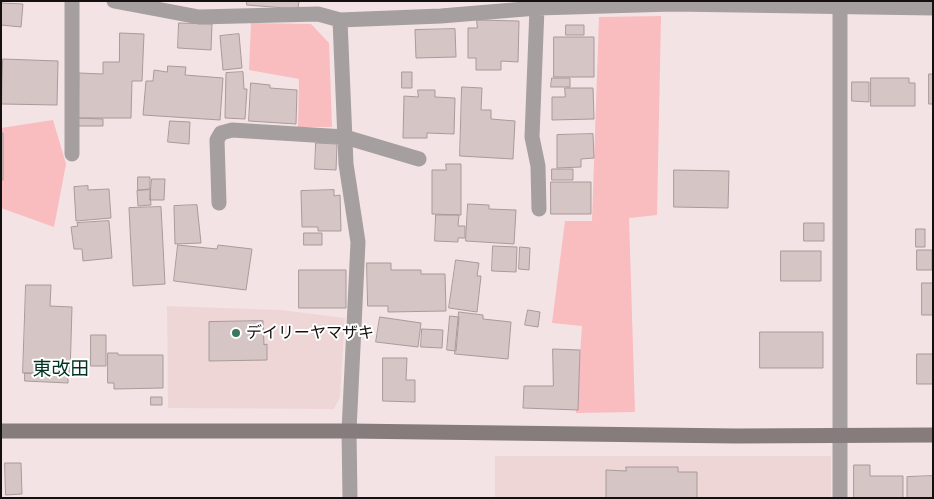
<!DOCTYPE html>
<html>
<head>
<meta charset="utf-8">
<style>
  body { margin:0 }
  #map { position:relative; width:934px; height:499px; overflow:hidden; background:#f4e3e4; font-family:"Crimson Pro",serif }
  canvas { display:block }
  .frame { position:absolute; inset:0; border:2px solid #151010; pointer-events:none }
</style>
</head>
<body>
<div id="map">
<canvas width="934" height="499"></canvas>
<div class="frame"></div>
</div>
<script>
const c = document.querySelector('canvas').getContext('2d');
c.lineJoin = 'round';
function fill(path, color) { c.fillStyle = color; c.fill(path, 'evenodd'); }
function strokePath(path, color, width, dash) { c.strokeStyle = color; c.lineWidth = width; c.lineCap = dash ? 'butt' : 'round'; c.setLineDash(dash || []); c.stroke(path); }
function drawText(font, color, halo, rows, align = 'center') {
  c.font = font + ' "Crimson Pro","Noto Sans JP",serif'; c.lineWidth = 4; c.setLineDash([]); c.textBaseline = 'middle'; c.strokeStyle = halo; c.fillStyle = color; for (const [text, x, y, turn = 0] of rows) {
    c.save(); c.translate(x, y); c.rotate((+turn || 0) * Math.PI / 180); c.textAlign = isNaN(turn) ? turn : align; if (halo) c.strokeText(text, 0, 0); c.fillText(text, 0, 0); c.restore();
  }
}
fill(new Path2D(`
  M167,306L281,310L345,318L340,397L334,409L168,408Z
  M495,456H831V498H495Z`), '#efd6d6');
fill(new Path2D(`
  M661,16L657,215L629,218L635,412L576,413L582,326L552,323L565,221H592L599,17Z
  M251,23L311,24L329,43L332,127H298L299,79L249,70Z
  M53,120L66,164L54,227L1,208V128Z`), '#f9bcbf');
const building = new Path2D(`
  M247,1H299L298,9L247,5Z
  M1,3L23,4L21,27L1,25Z
  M477,20L519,21L518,62L501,61V70H476V58H468V28H477Z
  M179,23L212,24L211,50L178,48Z
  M566,25H584V35H566Z
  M455,29L456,57L416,58L415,30Z
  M120,33L144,34L142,81H132L131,118H78L79,73L103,74V62H119Z
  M239,34L242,68L223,70L220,36Z
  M554,37H594V77H554Z
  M3,59L58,61L57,105L2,104Z
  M168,66L186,67L185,75L223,78L220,120L143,115L146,81H153L154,70L167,72Z
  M243,72L244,89H247L245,119L225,118L226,73Z
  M402,72H412V88H402Z
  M929,74H933V104H929Z
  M552,78H570V87H551Z
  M871,78H909V83H915V106H871Z
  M852,82H869V102L852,101Z
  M251,83L270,85V88L297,90L296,124L249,121Z
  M462,87L482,88L481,110H491V119L515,121L513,159L460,156Z
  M565,88H593L594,119L552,120V97H565Z
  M418,90H435V97L455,98L454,134L427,133V138H403L404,96L418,97Z
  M78,118L103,119V126H78Z
  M170,121L190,122L189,144L168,142Z
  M1,133H3V180H1Z
  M593,134L594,158L581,159V167L557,168V135Z
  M316,143L337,144L336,170L315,169Z
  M446,164H461V215L432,214V170H446Z
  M552,169H573V180H552Z
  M674,170L729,171L728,208L674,207Z
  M138,177H150V189L138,190Z
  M152,179H165L164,200H150Z
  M551,182H591V214H551Z
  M88,186V190L109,189L111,218L76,221L74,187Z
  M150,190L151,205L138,206L137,191Z
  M334,190V196L340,195L341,231H318V227H302L301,191Z
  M468,204L489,205V209L516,210L514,244L466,241Z
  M197,205L201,243L175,244L174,206Z
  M161,207L165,284L133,286L129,208Z
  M436,215H459L458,226H465V238H458V242L435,241Z
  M109,221L112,258L83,261L82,249H74L71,227L78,226L77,223Z
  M804,223H824V241H804Z
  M916,229H925V247H916Z
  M304,233H322V245H304Z
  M178,245L217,249L218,245L252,249L246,290L174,281Z
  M493,246L517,247L516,272L492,271Z
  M520,247L530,248L529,270L519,269Z
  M917,250H932V270H917Z
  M781,251H821V281H781Z
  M456,260L479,263L477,276H481L477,312L449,308Z
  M367,263H391V270H421V274H445L446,311L388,312V306H368Z
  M299,270H346V308H299Z
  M922,283H933V315H922Z
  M26,285H51L50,306L72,307L70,374L23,373Z
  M528,310L540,312L538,327L525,325Z
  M459,312L483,315V319L511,322L508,359L455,354Z
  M450,316L459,317L456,351L447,350Z
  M380,317L421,323L418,347L376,342Z
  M263,321L264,345L267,344V360L209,361V322Z
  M422,329L443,330L442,348L421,347Z
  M760,332H823V368H760Z
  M91,335H106V366H91Z
  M553,349L580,350L578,410L523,408L524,386H553Z
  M108,353H118V355H163V388L114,389V383H108Z
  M917,354H933V384H917Z
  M383,358H407L406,380H415V402L383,401Z
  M25,373L68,374V383L25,381Z
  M151,397H162V405H151Z
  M5,463H21L22,494L6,495Z
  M854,465H870V476H903V498H854Z
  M626,467H678V472H697V498H606V470L626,471Z
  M933,476V498H907V477Z`);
fill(building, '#d5c5c5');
strokePath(building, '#a99a9a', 1);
strokePath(new Path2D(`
  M72,1V154
  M114,1L199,17L318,14L340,20L441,16L537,8L673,4L933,8
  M537,8L532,137L538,166L539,209
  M340,20L346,164L358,242L349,431L350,498
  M219,203L217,140L221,133L232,130L345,137L419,159
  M840,498V1`), '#a69f9f', 15);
strokePath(new Path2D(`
  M1,431H349L736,436L933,435`), '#867c7c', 15);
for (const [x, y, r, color] of [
  [236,333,5,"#3b765f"]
]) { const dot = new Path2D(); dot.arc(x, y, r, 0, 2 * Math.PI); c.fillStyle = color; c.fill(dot); strokePath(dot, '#fff', 2); }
drawText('16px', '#151010', '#fff', [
  ["デイリーヤマザキ",246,333]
], 'left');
drawText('19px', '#003424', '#fff', [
  ["東改田",61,369]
]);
</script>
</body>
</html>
